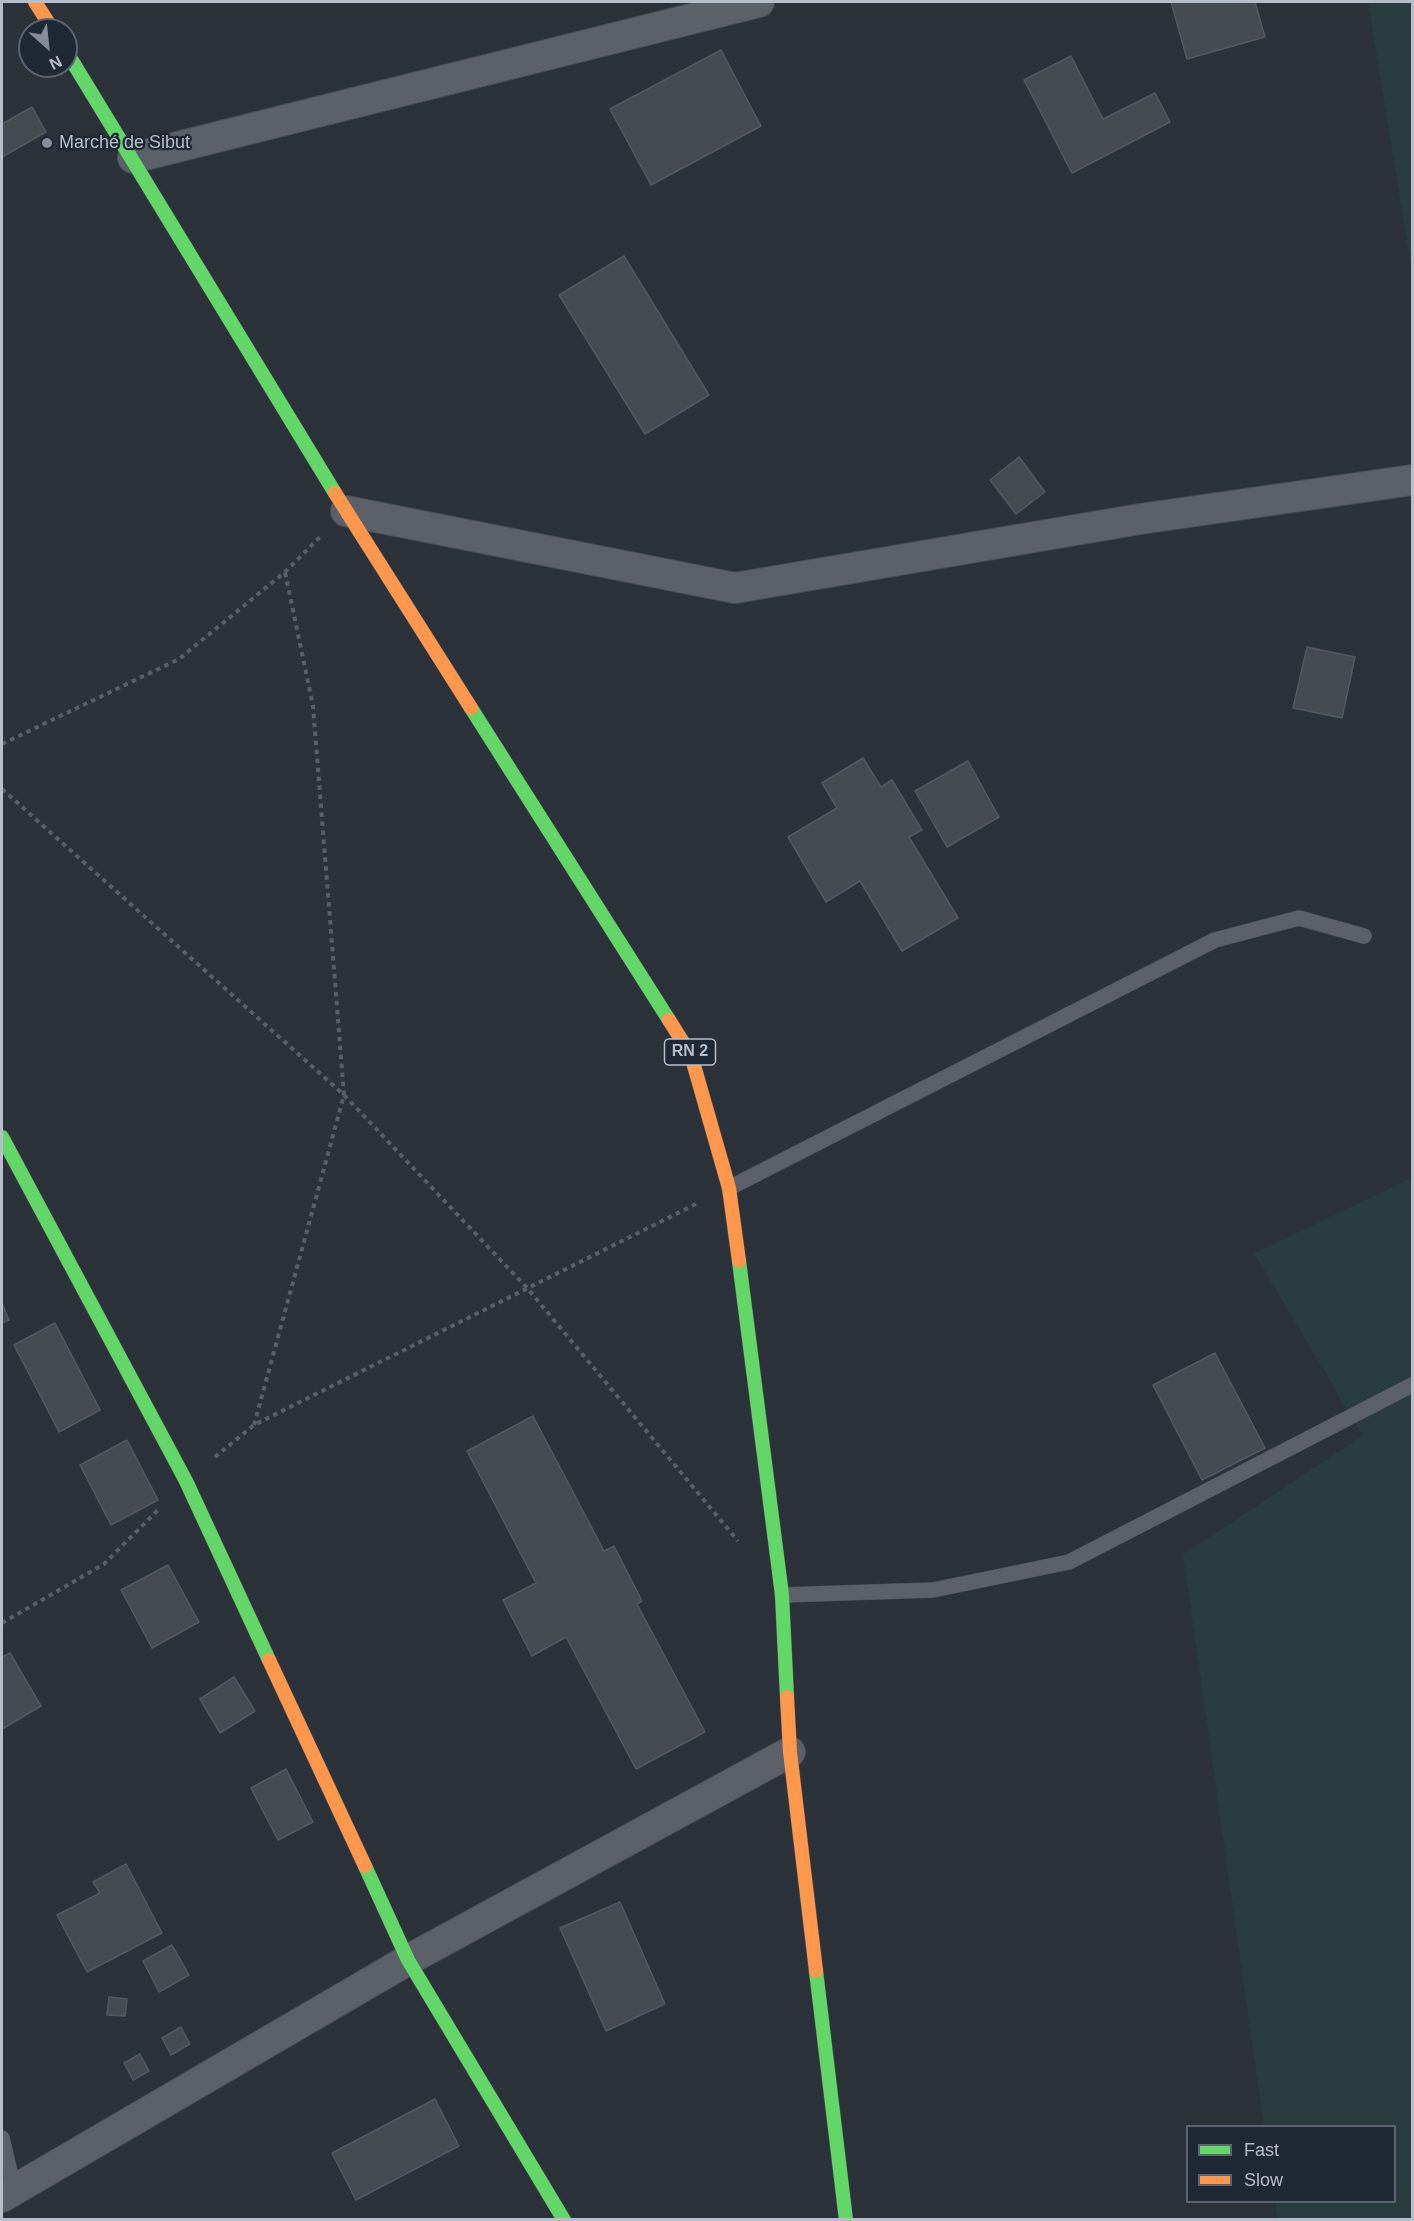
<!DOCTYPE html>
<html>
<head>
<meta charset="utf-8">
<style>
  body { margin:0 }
  #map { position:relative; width:1414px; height:2221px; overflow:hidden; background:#2c323a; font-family:Helvetica,sans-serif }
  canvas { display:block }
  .frame { position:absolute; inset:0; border:3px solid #b7beca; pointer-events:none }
  .legend { position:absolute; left:1186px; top:2125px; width:210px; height:78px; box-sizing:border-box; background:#1f2835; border:2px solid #5c6471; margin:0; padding:8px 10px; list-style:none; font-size:18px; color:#b7beca }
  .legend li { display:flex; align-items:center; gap:12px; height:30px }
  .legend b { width:30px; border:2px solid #5c6471 }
  .north { position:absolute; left:18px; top:18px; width:60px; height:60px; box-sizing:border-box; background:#1f2835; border:2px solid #5c6471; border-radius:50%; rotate:153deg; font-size:16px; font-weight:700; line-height:24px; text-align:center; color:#b7beca }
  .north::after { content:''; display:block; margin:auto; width:21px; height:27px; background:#868d98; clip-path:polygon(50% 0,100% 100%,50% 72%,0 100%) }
</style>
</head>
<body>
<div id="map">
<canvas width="1414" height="2221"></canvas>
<div class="frame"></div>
<ul class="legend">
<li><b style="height:8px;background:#63d668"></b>Fast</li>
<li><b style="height:8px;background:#ff974d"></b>Slow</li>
</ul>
<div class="north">N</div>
</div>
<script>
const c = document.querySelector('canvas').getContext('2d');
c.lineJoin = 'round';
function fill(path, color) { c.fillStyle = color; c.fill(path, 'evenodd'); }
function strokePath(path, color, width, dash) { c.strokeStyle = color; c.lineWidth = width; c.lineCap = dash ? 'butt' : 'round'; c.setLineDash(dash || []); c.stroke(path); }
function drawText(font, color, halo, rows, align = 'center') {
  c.font = font + ' Helvetica,sans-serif'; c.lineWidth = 4.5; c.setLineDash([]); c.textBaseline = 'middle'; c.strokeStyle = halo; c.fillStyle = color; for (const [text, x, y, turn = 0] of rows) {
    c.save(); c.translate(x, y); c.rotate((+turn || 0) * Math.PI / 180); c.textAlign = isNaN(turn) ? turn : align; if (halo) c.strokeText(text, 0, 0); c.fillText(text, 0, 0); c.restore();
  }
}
fill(new Path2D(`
  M1368,2H1412V272Z
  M1412,1178V2219H1278L1275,2202H1394V2126H1264L1183,1554L1363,1436L1254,1253Z`), '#293c40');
const building = new Path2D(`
  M1171,2H1255L1265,37L1187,59Z
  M721,50L761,126L651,185L610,109Z
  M1071,56L1103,119L1155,93L1170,122L1072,173L1024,80Z
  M32,107L46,132L2,157V124Z
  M624,256L709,395L645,434L559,295Z
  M1019,457L1045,492L1016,514L990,480Z
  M1307,647L1355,657L1342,718L1293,708Z
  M863,758L881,787L892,780L922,830L909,837L958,918L902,951L860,881L826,902L788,837L837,808L822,783Z
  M968,761L999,817L947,847L915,791Z
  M2,1303L9,1320L2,1323Z
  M55,1323L100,1410L59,1432L14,1345Z
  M1215,1353L1265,1448L1202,1480L1153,1385Z
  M533,1416L604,1551L614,1546L642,1601L637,1604L705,1732L636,1769L566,1637L532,1656L503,1600L536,1583L467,1451Z
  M127,1440L158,1500L111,1525L80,1465Z
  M168,1565L199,1622L152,1648L121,1590Z
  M10,1653L41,1706L2,1729V1657Z
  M234,1677L255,1711L220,1733L200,1699Z
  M286,1769L313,1822L278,1840L251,1788Z
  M126,1864L162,1933L87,1972L57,1915L100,1893L93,1882Z
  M620,1902L665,2004L606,2031L560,1928Z
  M172,1945L189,1975L159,1992L143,1961Z
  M109,1997L127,1999L125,2016L107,2015Z
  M181,2027L190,2044L171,2055L162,2038Z
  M140,2054L149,2071L133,2080L124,2063Z
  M435,2099L459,2146L356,2200L332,2153Z`);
fill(building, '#464b52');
strokePath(building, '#545961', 1.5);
const lane = new Path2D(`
  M729,1188L1215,940L1299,918L1364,936
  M782,1595L933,1590L1069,1562L1412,1385
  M2,2138L14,2189`);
const street = new Path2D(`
  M133,158L759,2
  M346,511L735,588L1140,519L1412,480
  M2,2197L408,1960L790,1752`);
const fast = new Path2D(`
  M66,51L335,493
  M471,708L669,1020
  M2,1137L186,1481L269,1660
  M739,1261L782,1595L787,1697
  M365,1866L408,1960L564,2220
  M816,1971L846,2220`);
const slow = new Path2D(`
  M35,2L53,30
  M335,493L471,708
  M669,1020L691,1055L729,1188L739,1261
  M269,1660L365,1866
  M787,1697L790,1752L816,1971`);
strokePath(lane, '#4a4e54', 16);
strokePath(street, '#4a4e54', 32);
strokePath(fast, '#4a4e54', 15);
strokePath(slow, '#4a4e54', 15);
strokePath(new Path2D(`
  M2,744L179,659L285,572L320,537
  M2,789L344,1095L528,1289L738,1541
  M254,1425L344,1095L313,706L285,572
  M215,1457L254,1425L696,1204
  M2,1623L104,1564L159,1509`), '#595f65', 4, [4.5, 4.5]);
strokePath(lane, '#5c6068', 15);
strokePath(street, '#5c6068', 30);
strokePath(fast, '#63d668', 14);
strokePath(slow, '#ff974d', 14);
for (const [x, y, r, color] of [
  [47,143,6,"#868d98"]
]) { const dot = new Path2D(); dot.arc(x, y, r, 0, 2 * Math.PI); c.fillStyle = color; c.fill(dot); strokePath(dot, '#1f2835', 2); }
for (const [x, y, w] of [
  [690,1052,51]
]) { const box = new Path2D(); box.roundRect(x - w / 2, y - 13, w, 26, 4.5); c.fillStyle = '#1f2835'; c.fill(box); strokePath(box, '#b7beca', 1.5); }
drawText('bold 16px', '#b7beca', null, [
  ["RN 2",690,1052]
]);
drawText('18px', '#b7beca', '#1f2835', [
  ["Marché de Sibut",59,143]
], 'left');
</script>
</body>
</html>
